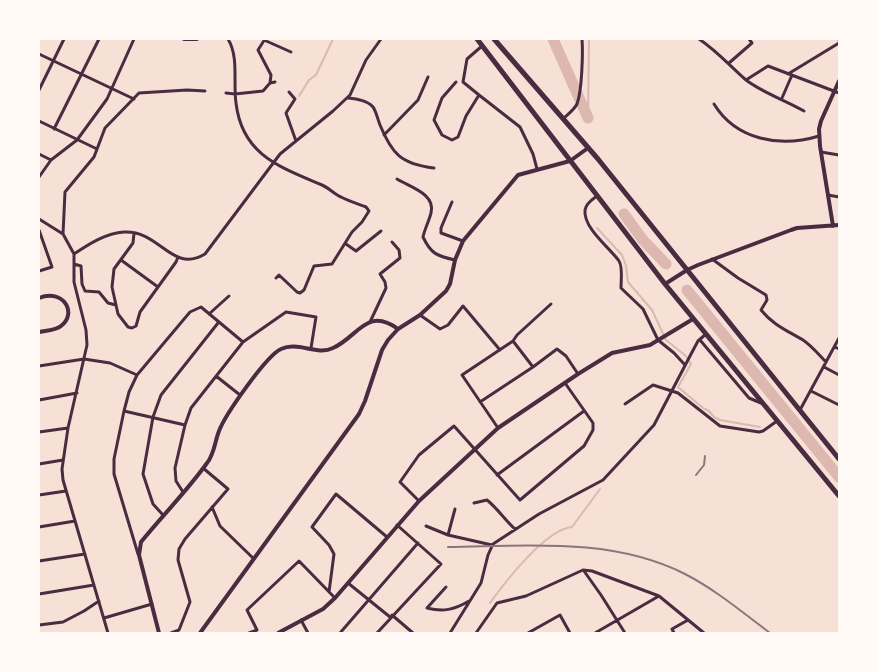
<!DOCTYPE html>
<html>
<head>
<meta charset="utf-8">
<style>
  body { margin:0 }
  #map { position:relative; width:878px; height:672px; overflow:hidden; background:#f7e1d7; font-family:Barlow,sans-serif }
  canvas { display:block }
  .frame { position:absolute; inset:0; border:40px solid #fffaf5; pointer-events:none }
</style>
</head>
<body>
<div id="map">
<canvas width="878" height="672"></canvas>
<div class="frame"></div>
</div>
<script>
const c = document.querySelector('canvas').getContext('2d');
c.lineJoin = 'round';
function strokePath(path, color, width, dash) { c.strokeStyle = color; c.lineWidth = width; c.lineCap = dash ? 'butt' : 'round'; c.setLineDash(dash || []); c.stroke(path); }
strokePath(new Path2D(`
  M299,96L309,80L316,75L333,39
  M588,118L589,39
  M597,228L622,255L626,266L628,282L652,310L666,340L686,356L691,364L678,387L703,408L709,411L714,417L720,420L760,427
  M490,603C505,582 546,529 572,527L600,489`), '#dcb8b0', 2);
strokePath(new Path2D(`
  M553,39L588,118
  M624,214L643,240L666,264
  M687,290L839,477`), '#dcb8b0', 11);
strokePath(new Path2D(`
  M228,39C239,57 233,82 236,103C242,155 280,167 322,185C329,188 334,194 341,197C349,201 358,204 366,207L369,211L362,222L352,232L332,264L314,266L304,290L300,293L297,292L279,275L276,278
  M265,39L258,50L271,75L270,83
  M699,39C717,51 730,66 746,80C763,93 785,100 804,111
  M839,39V40
  M264,40L291,52
  M39,54L134,99
  M729,63L752,43L749,39
  M788,74L839,43
  M746,80L768,66L839,93
  M456,82L442,98L434,120L442,135L452,140L458,137L466,116L479,95L520,127L533,154L537,169
  M39,90L64,39
  M289,92L295,99L286,113L296,141
  M226,93L235,94L263,91L270,83L275,82
  M479,95L463,82L467,59L482,46
  M347,98C356,99 367,100 373,107C376,111 378,120 380,125C392,154 401,164 434,168
  M782,98L792,75
  M714,104C736,140 780,148 819,136
  M563,119C568,114 574,110 577,104C582,91 583,53 582,39
  M39,121L97,149
  M54,129L99,39
  M384,135L418,100L428,77
  M821,152L839,155
  M39,154L51,160
  M39,177L51,160L77,140L107,99L134,39
  M397,179C410,187 436,194 431,213C429,221 425,228 423,237C431,254 437,256 455,260
  M828,195L839,197
  M597,196C593,199 586,203 585,210C583,228 610,248 619,261C623,267 621,280 621,288L643,309L658,340L674,353L685,365
  M452,202L441,228V233L463,241
  M39,219L63,234L74,254V282L86,330L87,345L68,428L62,469L63,480L108,633
  M39,230L52,267L39,271
  M134,233L133,243L114,269L112,287L118,314L128,327L132,328L136,326L140,312L176,262L178,257
  M63,234L65,192L94,157L105,128L139,93L187,90L205,91
  M346,244L356,251L381,231
  M74,254C89,244 106,233 124,232C160,230 172,274 205,254L280,154L333,111L350,95L366,60L381,39
  M712,259L738,278L766,295L767,300L761,310C773,325 788,331 803,340C812,346 819,355 826,362
  M121,260L158,287
  M74,264L81,266L82,284L85,291L99,292L108,303L116,305
  M209,314L229,296
  M420,315L440,329L448,325L463,306L500,350
  M370,322L386,288L385,282L380,274L400,258L399,250L392,242
  M700,340L749,398L761,403
  M513,341L517,335L551,304
  M835,347L839,349
  M39,366L84,359L110,363L137,375
  M824,367L839,375
  M216,376L240,395
  M811,391L839,405
  M39,400L77,393
  M480,402L533,367L557,349L566,356L578,374
  M625,404L653,385L678,393L720,426L759,432L763,431L777,421
  M800,410L839,338
  M124,411L185,425
  M498,428L462,375L513,341L533,367
  M39,432L68,428
  M39,464L63,460
  M497,475L584,411
  M183,492L176,481L175,468L185,425L191,408L243,342L286,312L316,317L311,348
  M39,495L66,491
  M419,501L400,482L419,455L454,426L520,500L584,446L593,430V423L565,383
  M474,503L487,500C498,509 505,520 515,529
  M212,507L220,526L254,559
  M163,515L153,504L143,474L153,417L161,395L218,323
  M426,526L448,535L492,545
  M39,527L75,521
  M448,535L455,509
  M138,554L114,474V459L124,411L129,392L137,375L190,312L201,307L243,342
  M39,561L85,554
  M584,571L601,595L625,633
  M348,583L390,617
  M329,592L334,554L329,545L312,527L336,494L387,537
  M39,594L94,585
  M427,608C443,612 454,610 469,601
  M427,608L446,587
  M392,615L413,633
  M104,618L152,604
  M301,620L308,633
  M39,625L63,622L84,611L99,601
  M171,633L179,630L190,602L178,560L179,549L185,539L228,489L203,468
  M249,633L257,630L247,610L299,561L335,598
  M340,633L418,543
  M377,633L441,564L397,525
  M450,633L481,583L488,555L493,544L539,514L603,480L654,425L690,356L698,341L706,334
  M476,633L497,603L526,596L583,570L592,571L659,596L704,633
  M528,633L560,615L570,633
  M595,633L659,596
  M674,633L672,629L688,620`), '#4a2c40', 3);
strokePath(new Path2D(`
  M184,39H197
  M833,226L820,146L819,129L821,121L839,81
  M665,284L687,270L698,265L791,230L797,228L839,225
  M39,298C63,288 78,313 61,326C55,331 46,330 39,332
  M159,633L139,555L141,542C162,516 187,491 207,463C214,455 215,441 219,431C225,415 266,356 281,349C298,341 317,356 333,348C358,337 367,306 398,329
  M200,633L359,414L365,401L382,350L388,340L398,329L420,315L446,291L450,284L455,260L463,241L518,175L570,161L588,148
  M278,633L323,609L335,598L419,501L498,428L578,374L612,353L650,345L693,319`), '#4a2c40', 4);
strokePath(new Path2D(`
  M477,39L665,284L839,496
  M494,39L598,159L839,459`), '#4a2c40', 5);
strokePath(new Path2D(`
  M696,475L704,465L705,456
  M448,547C527,546 612,537 685,574C716,590 742,612 770,633`), '#8f747c', 2);
</script>
</body>
</html>
